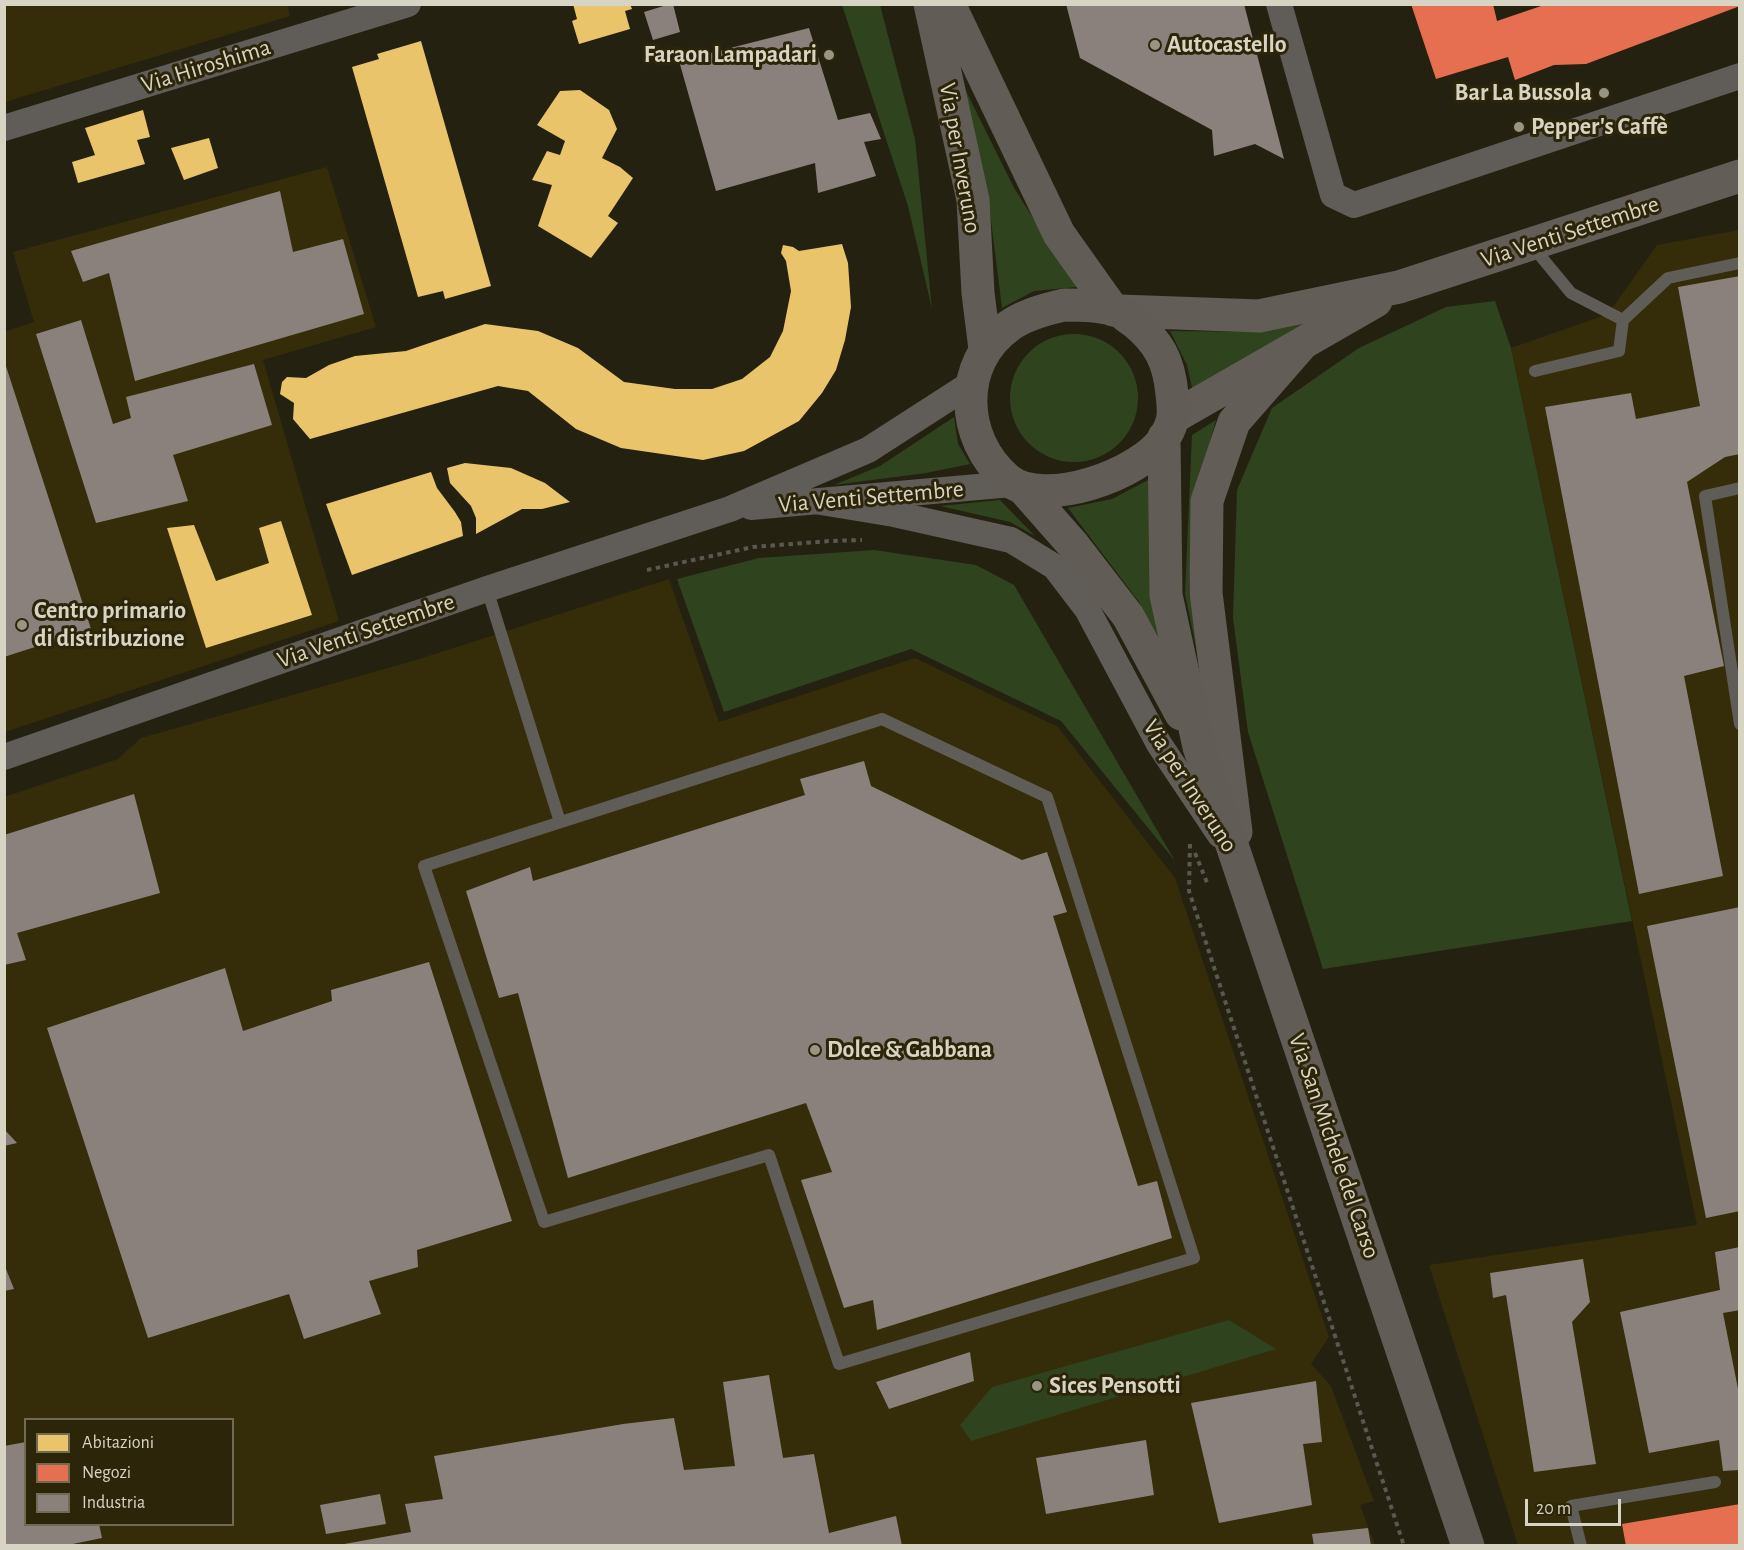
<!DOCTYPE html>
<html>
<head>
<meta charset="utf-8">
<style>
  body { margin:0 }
  #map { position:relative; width:1744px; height:1550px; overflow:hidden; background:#252111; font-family:"Alegreya Sans",sans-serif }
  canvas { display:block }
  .frame { position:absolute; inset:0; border:6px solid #d8d4c4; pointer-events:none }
  .legend { position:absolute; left:24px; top:1418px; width:210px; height:108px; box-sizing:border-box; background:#2d2509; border:2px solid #716b54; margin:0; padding:8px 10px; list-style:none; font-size:18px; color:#d8d4c4 }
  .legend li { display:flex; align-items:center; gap:12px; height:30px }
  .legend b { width:30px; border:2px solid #716b54 }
  .scale { position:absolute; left:1525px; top:1499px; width:96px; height:27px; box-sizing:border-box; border:3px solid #d8d4c4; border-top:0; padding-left:8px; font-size:18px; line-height:21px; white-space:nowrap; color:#d8d4c4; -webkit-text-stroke:4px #2d2509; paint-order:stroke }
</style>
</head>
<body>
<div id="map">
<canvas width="1744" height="1550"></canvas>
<div class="frame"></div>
<ul class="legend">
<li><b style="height:16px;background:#e9c46a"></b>Abitazioni</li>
<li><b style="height:16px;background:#e76f51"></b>Negozi</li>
<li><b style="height:16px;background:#8a817c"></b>Industria</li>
</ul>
<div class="scale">20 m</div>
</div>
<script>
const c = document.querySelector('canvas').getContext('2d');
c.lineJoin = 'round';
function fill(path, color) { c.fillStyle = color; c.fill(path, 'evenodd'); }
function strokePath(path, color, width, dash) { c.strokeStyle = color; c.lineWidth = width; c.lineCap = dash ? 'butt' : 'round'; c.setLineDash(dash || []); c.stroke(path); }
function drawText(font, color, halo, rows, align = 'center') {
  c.font = font + ' "Alegreya Sans",sans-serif'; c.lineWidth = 6; c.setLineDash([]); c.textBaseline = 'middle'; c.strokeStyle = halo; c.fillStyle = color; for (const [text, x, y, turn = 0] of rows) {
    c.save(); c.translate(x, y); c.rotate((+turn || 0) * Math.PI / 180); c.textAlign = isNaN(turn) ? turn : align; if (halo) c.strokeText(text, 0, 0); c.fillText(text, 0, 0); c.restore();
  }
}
fill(new Path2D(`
  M5,4H287L290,16L5,102Z
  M327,167L376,327L263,360L339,621L5,732L4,332L34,322L13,252Z
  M1739,230V1545H1518L1429,1265L1697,1225L1511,348L1608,314L1657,245Z
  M669,579L719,722L915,658L1058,727L1175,878L1329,1337L1311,1364L1331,1386L1374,1501L1360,1505L1375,1545H5L4,797L118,759L141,738L416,660ZM26,1420H232V1524H26Z`), '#352c09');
fill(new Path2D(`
  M842,5H880L915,139L932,309L908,206Z
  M962,83L1014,188L1077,287L1034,291L1002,308L988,197Z
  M1495,301L1511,348L1632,921L1323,969L1248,732L1233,618L1237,490L1272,408L1359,348L1446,307Z
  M1314,318L1193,392L1187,365L1170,331L1256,332Z
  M1010 398a64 64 0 1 1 128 0a64 64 0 1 1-128 0Z
  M954,417L958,444L970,464L926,473L834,485L880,466Z
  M1216,420L1193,503L1189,593L1200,667L1185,594L1192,435Z
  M1150,479L1161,646L1139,602L1068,508L1112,499Z
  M1000,500L1035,536L1010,522L940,506Z
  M874,550L976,565L1014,585L1175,861L1061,721L911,649L724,712L677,579L759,558Z
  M1229,1320L1276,1349L971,1441L960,1425L992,1387Z`), '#2f431e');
fill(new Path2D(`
  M573,4H630L632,9L625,11L630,29L579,44L572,21L577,19Z
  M421,41L491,286L445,299L443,291L418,297L352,67L379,59L377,54Z
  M580,90L609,110L617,129L602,158L620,167L633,178L608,216L618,223L591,258L538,226L552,185L532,180L547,151L560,155L565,141L537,125L560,91Z
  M143,110L150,137L137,140L145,164L78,183L72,162L95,155L85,128Z
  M209,138L218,168L184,180L171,148Z
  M842,244L848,263L851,307L845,340L836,370L822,393L799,421L744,451L703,460L621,448L576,429L528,391L498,386L310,439L293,419L294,403L280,394L282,382L287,377L306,378L329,365L355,356L406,351L485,324L538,331L578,348L624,382L675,389H712L742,379L770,357L783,331L791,291L786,261L781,253L783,245L793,247L799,251Z
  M465,463L511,468L545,483L570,502L542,509H522L476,534V518L471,506L450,483L447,468Z
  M431,472L437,488L455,512L461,522L463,536L352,575L326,504Z
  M281,521L312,615L206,648L167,528L194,525L216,581L269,563L259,528Z`), '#e9c46a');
fill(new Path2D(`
  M1411,4H1493L1497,21L1547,4L1740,6L1586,64L1554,65L1515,80L1508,57L1436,79Z
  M1740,1504V1546H1626L1622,1524Z`), '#e76f51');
fill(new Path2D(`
  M670,4H673L680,32L653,40L644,12Z
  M1066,4H1244L1284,159L1255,144L1214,156L1212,130L1080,58Z
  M809,28L838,120L870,113L881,139L864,142L876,176L818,193L815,163L716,191L679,61Z
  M280,191L293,252L343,239L364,314L135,381L109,273L83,282L71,251Z
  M1740,276V454L1725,457L1687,482L1724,666L1684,676L1723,876L1639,894L1545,407L1631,393L1636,419L1700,406L1678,287Z
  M81,320L113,424L131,418L126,397L254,364L272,425L173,455L188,501L96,523L36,334Z
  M4,360L91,629L4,657Z
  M864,761L871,786L1022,860L1047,852L1067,912L1053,916L1138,1186L1157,1181L1172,1238L877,1330L873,1300L844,1308L801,1180L832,1172L806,1103L568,1178L518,993L499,998L466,891L530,867L533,881L805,795L800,779Z
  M134,794L160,893L17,933L26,960L4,965V835Z
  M1740,907V1211L1706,1218L1647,926Z
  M429,962L512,1221L417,1250L418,1267L369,1281L381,1314L304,1339L289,1294L148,1338L47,1028L225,968L243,1031L332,1001L331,990Z
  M4,1129L17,1143L4,1146Z
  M1740,1247V1310L1723,1313L1740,1399V1470L1723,1471L1719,1440L1649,1453L1620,1312L1720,1290L1715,1252Z
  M1583,1259L1590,1302L1572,1322L1596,1464L1534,1472L1506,1295L1493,1298L1490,1273Z
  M4,1264L14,1289L4,1291Z
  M970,1352L974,1381L889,1409L876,1382Z
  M769,1375L783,1458L814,1454L829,1533L896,1516L902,1546H333L411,1532L405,1504L443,1499L434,1456L623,1424L674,1418L684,1470L735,1466L723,1382Z
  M1316,1381L1322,1442L1303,1444L1312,1505L1219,1523L1191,1403Z
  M1146,1440L1154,1495L1046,1514L1036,1458Z
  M26,1442V1524H99L102,1538L63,1546H4V1446Z
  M380,1494L386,1524L326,1534L320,1505Z
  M1368,1528L1371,1546H1314L1312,1534Z`), '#8a817c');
strokePath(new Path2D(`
  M647,570L753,547L830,541L862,540
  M1190,844L1189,891L1404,1546
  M1195,853L1208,885`), '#5b5751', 4, [4.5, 4.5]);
strokePath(new Path2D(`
  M1533,247L1571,293L1623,320
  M1535,371L1619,351L1623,320L1668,278L1740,263
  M1740,488L1705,496L1740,724
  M487,589L560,822
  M882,719L1047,797L1194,1258L839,1364L769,1155L544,1222L424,866Z
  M1581,1546L1571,1506L1715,1482`), '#605c58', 12);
strokePath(new Path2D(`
  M1279,4L1333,195L1354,205L1740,76
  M4,128L408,4
  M821,502L894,514L1011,540L1055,567L1087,609L1159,744L1220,835
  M751,507L1012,484
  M4,757L487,589L730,509L868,450L972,383`), '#605c58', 26);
strokePath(new Path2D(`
  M1120,311L1259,316L1399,287L1740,176
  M1174,417L1376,301
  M1236,832L1206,593L1207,501L1234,422L1303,343`), '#635d58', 33);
strokePath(new Path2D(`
  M930,4L973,200L978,293L985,349
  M949,4L1059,234L1113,310
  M1064,305C1082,305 1101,305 1118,311C1123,313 1128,318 1133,321C1159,342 1169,361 1172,394C1174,413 1175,420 1165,437C1143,474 1043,510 1007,479C960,439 957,363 1009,326C1024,315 1046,309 1064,305Z
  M1164,437L1166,595L1199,747L1468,1546
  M1023,488L1074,546L1128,616L1181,714`), '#615c55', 33);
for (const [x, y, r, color] of [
  [1155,45,6,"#999585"],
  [829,55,6,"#999585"],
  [1604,93,6,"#999585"],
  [1519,127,6,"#999585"],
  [22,625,6,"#999585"],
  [815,1050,6,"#999585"],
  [1037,1386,6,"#999585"]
]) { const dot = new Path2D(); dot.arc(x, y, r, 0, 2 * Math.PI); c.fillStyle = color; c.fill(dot); strokePath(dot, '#2d2509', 2); }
drawText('bold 24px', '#d8d4c4', '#2d2509', [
  ["Autocastello",1167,45],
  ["Faraon Lampadari",817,55,"right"],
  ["Bar La Bussola",1592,93,"right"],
  ["Pepper's Caffè",1531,127],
  ["Centro primario",34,611],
  ["di distribuzione",34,639],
  ["Dolce & Gabbana",827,1050],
  ["Sices Pensotti",1049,1386]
], 'left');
drawText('24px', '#d8d4c4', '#2d2509', [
  ["Via Hiroshima",206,66,-17],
  ["Via per Inveruno",960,158,80],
  ["Via Venti Settembre",1570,232,-18],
  ["Via Venti Settembre",871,497,-5],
  ["Via Venti Settembre",366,631,-19],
  ["Via per Inveruno",1190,786,57],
  ["Via San Michele del Carso",1334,1146,71]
]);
</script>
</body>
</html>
